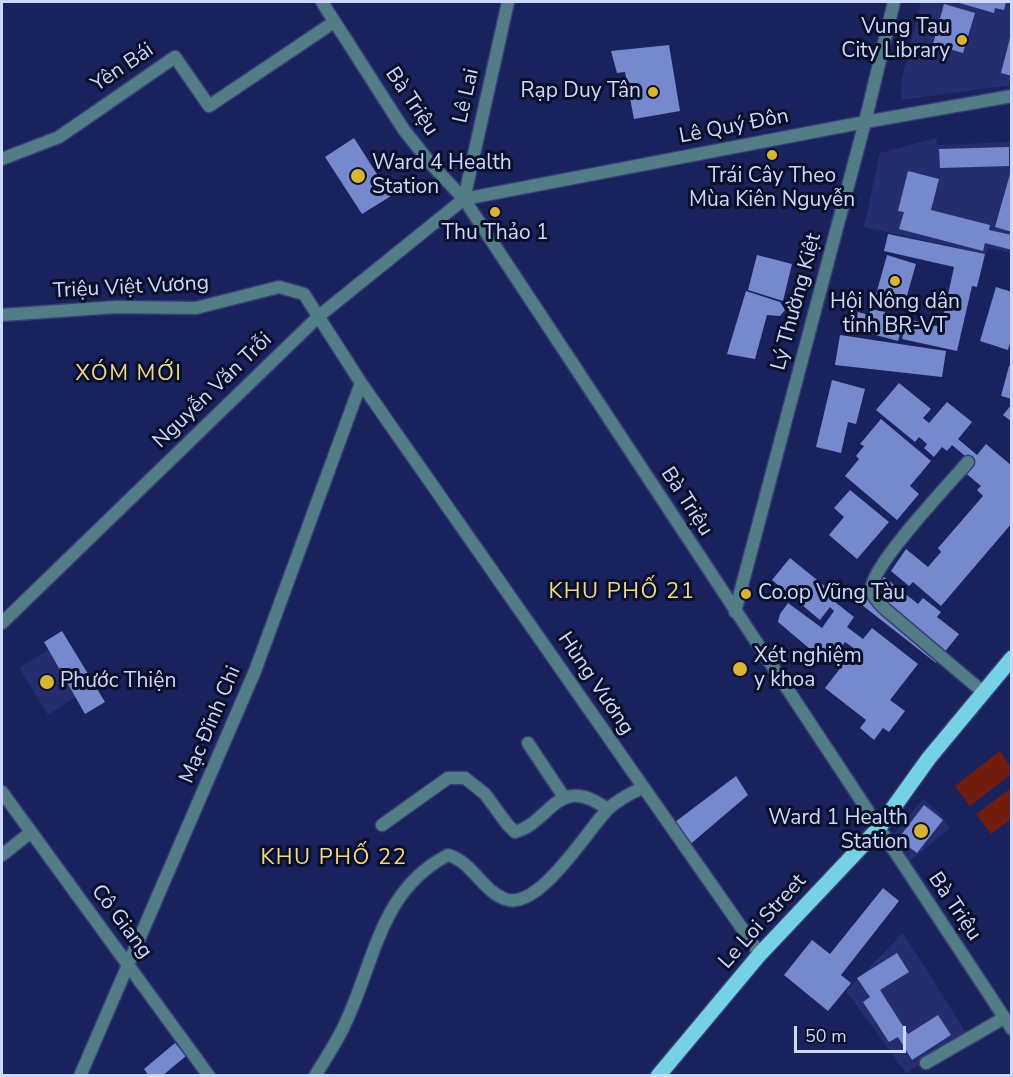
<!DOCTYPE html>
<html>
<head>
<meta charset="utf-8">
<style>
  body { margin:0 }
  #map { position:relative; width:1013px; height:1077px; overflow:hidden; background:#1a225e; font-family:"Nunito Sans",sans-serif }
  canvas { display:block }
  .frame { position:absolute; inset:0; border:3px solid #ccd8fd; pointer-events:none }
  .scale { position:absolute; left:794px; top:1026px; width:112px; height:27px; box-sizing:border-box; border:3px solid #ccd8fd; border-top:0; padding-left:8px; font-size:18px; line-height:21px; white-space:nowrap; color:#ccd8fd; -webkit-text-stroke:4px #0b102a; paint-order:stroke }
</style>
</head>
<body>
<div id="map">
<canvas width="1013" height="1077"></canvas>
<div class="frame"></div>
<div class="scale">50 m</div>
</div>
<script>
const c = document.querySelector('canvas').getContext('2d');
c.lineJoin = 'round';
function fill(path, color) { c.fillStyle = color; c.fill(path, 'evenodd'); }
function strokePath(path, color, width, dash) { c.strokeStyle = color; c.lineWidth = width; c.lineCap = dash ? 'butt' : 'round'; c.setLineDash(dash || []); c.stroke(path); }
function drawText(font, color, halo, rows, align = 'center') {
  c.font = font + ' "Nunito Sans",sans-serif'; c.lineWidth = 6; c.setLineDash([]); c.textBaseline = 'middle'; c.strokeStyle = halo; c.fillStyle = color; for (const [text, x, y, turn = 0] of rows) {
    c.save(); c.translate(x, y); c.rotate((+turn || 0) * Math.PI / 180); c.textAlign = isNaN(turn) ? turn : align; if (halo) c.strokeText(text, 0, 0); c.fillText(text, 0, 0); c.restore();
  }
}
fill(new Path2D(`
  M921,2H1011V85L901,100L902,78Z
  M936,138L937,145L1011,142V253L989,248L985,254L864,227L880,153Z
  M48,650L75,697L48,715L19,668Z
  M923,799L939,813L950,828L910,861L895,842L894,834Z
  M903,933L967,1034L906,1073L846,991Z`), '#252d6f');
fill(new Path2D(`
  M1000,751L1011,767V774L970,806L955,786Z
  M1011,788V819L991,834L976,814Z`), '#701c0e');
fill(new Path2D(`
  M956,2H1006L1004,10L995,8L994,13Z
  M944,4L975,13L963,53L933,44Z
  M1011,34H1012V76L1001,73Z
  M669,45L680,111L634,119L625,72L617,73L611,51Z
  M354,138L391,196L362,214L325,157Z
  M1009,147V166L940,168L939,149Z
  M1012,167V232L995,227Z
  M908,171L939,179L931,210L990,225L989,230L1012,235V250L985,243L983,251L899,229L904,212L898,211Z
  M888,234L985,254L977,287L972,286L957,351L902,339L907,319L941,327L954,267L884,251Z
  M757,255L792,264L783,301L748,290Z
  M887,255L916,264L904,306L875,298Z
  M996,287L1012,292V337L1008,350L980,341Z
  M746,291L780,302L785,310L780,316L767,315L755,359L727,354Z
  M871,309L885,312L883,319L903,324L898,341L853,329L858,312L869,315Z
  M840,335L946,351L942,377L835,365Z
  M1009,366L1012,367V399L1001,396Z
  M832,380L865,389L856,424L848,422L841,453L816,447Z
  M899,383L931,409L923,418L929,423L947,402L972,422L958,439L977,455L986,444L1012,466V523L941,606L913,582L909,586L891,571L906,549L928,567L941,552L938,548L983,496L977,490L981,486L963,471L971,461L952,445L947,451L942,447L934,457L924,448L927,444L919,437L915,442L876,410Z
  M1012,404V422L1003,415Z
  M881,419L931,461L910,486L919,494L897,520L845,476L859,459L856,456L864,446L860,444Z
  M850,490L889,522L857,559L829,535L844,517L834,508Z
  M790,558L838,597L835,602L854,617L847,627L863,639L872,628L918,664L890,700L905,711L889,732L883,728L874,740L860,728L866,720L825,688L855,649L845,642L829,665L778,622L780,614L788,603L822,628L834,611L830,607L820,620L772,580Z
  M884,577L918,604L923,598L941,612L937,617L959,634L936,663L862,605Z
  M62,631L105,702L85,714L44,642Z
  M736,776L748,795L687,847L671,825Z
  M924,805L943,820L917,853L898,839Z
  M883,888L899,901L841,975L851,983L828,1011L784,975L812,940L830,954Z
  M897,953L909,972L880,990L908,1034L938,1015L951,1035L912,1060L898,1037L889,1042L863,1002L870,997L857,978Z
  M175,1043L186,1056L162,1076H149L144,1069Z`), '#7688ce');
const minor = new Path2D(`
  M322,2L404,130L431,164L464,199L1012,1029
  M2,159L59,137L175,57L209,106L334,22
  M2,315L116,307L196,308L279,287L304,294L361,383L760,954
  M968,462C949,484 876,561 872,586C870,595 879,603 885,609L983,692
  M735,612L865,122L894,2
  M528,743L564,797
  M2,792L209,1076
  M382,825L448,778H465L485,794L507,824L515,832C550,823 558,772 607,809
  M2,855L30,833
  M926,1063L1004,1018
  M80,1076L255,671L361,383
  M315,1076C325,1059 337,1042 345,1024C375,961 380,890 448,855C473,862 481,890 505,899C538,912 588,830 607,810C617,800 629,794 642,788`);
const tertiary = new Path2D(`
  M464,199L508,2
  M2,623L319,316L464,199L865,122L1012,96`);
const primary = new Path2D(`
  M658,1076L760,954L878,829L929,758L1012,658`);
strokePath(minor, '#363f77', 15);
strokePath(tertiary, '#363f77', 15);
strokePath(primary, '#363f77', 18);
strokePath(minor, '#537d86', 12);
strokePath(tertiary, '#537d86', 12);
strokePath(primary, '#75d1e3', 15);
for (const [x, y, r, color] of [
  [962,40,6,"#d8b434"],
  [653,92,6,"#d8b434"],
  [772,155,6,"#d8b434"],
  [358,176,8,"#d8b434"],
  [495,212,6,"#d8b434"],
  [895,281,6,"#d8b434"],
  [746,594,6,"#d8b434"],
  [740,669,8,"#d8b434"],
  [47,682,8,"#d8b434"],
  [921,831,8,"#d8b434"]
]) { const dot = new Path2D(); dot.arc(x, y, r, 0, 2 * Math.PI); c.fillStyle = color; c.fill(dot); strokePath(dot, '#0b102a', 2); }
drawText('21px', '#ccd8fd', '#0b102a', [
  ["Vung Tau",950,28,"right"],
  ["City Library",950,52,"right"],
  ["Rạp Duy Tân",641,92,"right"],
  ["Ward 4 Health",372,164],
  ["Station",372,188],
  ["Trái Cây Theo",772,177,"center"],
  ["Mùa Kiên Nguyễn",772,201,"center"],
  ["Thu Thảo 1",495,234,"center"],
  ["Hội Nông dân",895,303,"center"],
  ["tỉnh BR-VT",895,327,"center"],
  ["Co.op Vũng Tàu",758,594],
  ["Xét nghiệm",754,657],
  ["y khoa",754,681],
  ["Phước Thiện",60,682],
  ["Ward 1 Health",908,819,"right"],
  ["Station",908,843,"right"]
], 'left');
drawText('21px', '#ccd8fd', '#0b102a', [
  ["Yên Bái",123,68,-34],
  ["Lê Lai",467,96,-77],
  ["Bà Triệu",411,102,56],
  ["Lê Quý Đôn",734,127,-11],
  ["Triệu Việt Vương",131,288,-3],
  ["Lý Thường Kiệt",797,302,-75],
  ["Nguyễn Văn Trỗi",213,391,-44],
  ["Bà Triệu",686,502,57],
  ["Hùng Vương",595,684,56],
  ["Mạc Đĩnh Chi",211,725,-67],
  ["Bà Triệu",954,907,56],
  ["Cô Giang",121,922,53],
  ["Le Loi Street",763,922,-48]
]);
c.letterSpacing = '1.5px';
drawText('22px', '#f0d78a', '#0b102a', [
  ["XÓM MỚI",129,375],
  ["KHU PHỐ 21",622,593],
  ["KHU PHỐ 22",334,859]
]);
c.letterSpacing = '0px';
</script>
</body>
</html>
